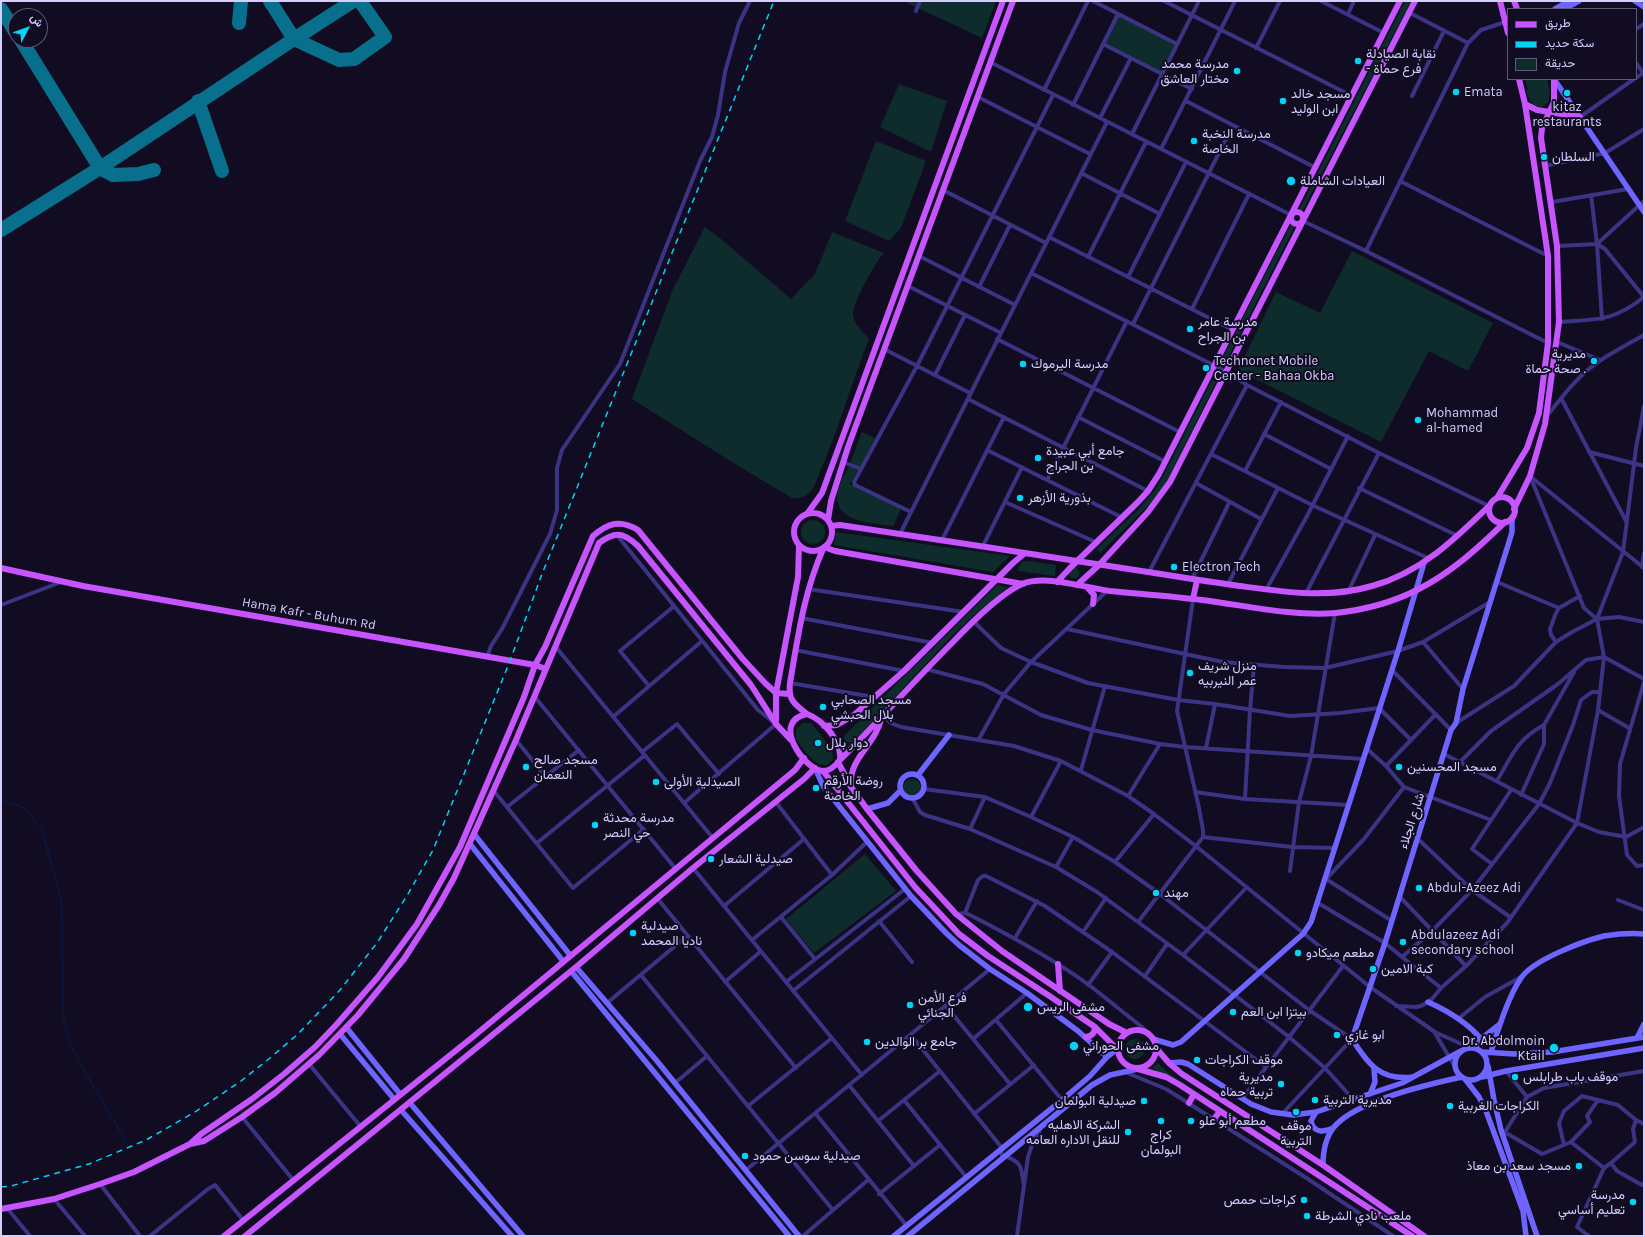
<!DOCTYPE html>
<html>
<head>
<meta charset="utf-8">
<style>
  body { margin:0 }
  #map { position:relative; width:1645px; height:1237px; overflow:hidden; background:#110c22; font-family:Karla,Vazirmatn,sans-serif }
  canvas { display:block }
  .frame { position:absolute; inset:0; border:2px solid #d5cdff; pointer-events:none }
  .legend { position:absolute; left:1507px; top:8px; width:130px; height:72px; box-sizing:border-box; background:#110c22; border:1px solid #5f597a; margin:0; padding:5px 7px; list-style:none; font-size:12px; color:#d5cdff }
  .legend li { display:flex; align-items:center; gap:8px; height:20px }
  .legend b { width:20px; border:1px solid #5f597a }
  .north { position:absolute; left:8px; top:8px; width:40px; height:40px; box-sizing:border-box; background:#110c22; border:1px solid #5f597a; border-radius:50%; rotate:49deg; font-size:11px; font-weight:700; line-height:16px; text-align:center; color:#d5cdff }
  .north::after { content:''; display:block; margin:auto; width:14px; height:18px; background:#00d5f8; clip-path:polygon(50% 0,100% 100%,50% 72%,0 100%) }
</style>
</head>
<body>
<div id="map">
<canvas width="1645" height="1237"></canvas>
<div class="frame"></div>
<ul class="legend">
<li><b style="height:5px;background:#c654ff"></b>طريق</li>
<li><b style="height:5px;background:#00d5f8"></b>سكة حديد</li>
<li><b style="height:11px;background:#0f2c2c"></b>حديقة</li>
</ul>
<div class="north">ش</div>
</div>
<script>
const c = document.querySelector('canvas').getContext('2d');
c.lineJoin = 'round';
function fill(path, color) { c.fillStyle = color; c.fill(path, 'evenodd'); }
function strokePath(path, color, width, dash) { c.strokeStyle = color; c.lineWidth = width; c.lineCap = dash ? 'butt' : 'round'; c.setLineDash(dash || []); c.stroke(path); }
function drawText(font, color, halo, rows, align = 'center') {
  c.font = font + ' Karla,Vazirmatn,sans-serif'; c.lineWidth = 4; c.setLineDash([]); c.textBaseline = 'middle'; c.strokeStyle = halo; c.fillStyle = color; for (const [text, x, y, turn = 0] of rows) {
    c.save(); c.translate(x, y); c.rotate((+turn || 0) * Math.PI / 180); c.textAlign = isNaN(turn) ? turn : align; if (halo) c.strokeText(text, 0, 0); c.fillText(text, 0, 0); c.restore();
  }
}
fill(new Path2D(`
  M903,1H996L982,38Z
  M1405,1H1411L1302,212L1299,210Z
  M1118,14L1177,44L1162,74L1103,44Z
  M1525,79H1547L1550,93L1548,103L1541,107C1531,106 1529,99 1526,91L1528,89Z
  M899,84L947,101L931,152L880,127Z
  M876,141L926,161L901,228L889,241L845,221Z
  M1291,224L1295,226L1227,360L1223,357Z
  M705,227L721,239L791,299L815,274L832,232L884,253C876,261 851,305 853,316C855,325 863,332 869,339C853,379 841,421 825,460C820,470 817,483 811,491C806,497 800,499 792,498L740,467L632,399L673,289Z
  M1352,251L1493,323L1468,371L1429,351L1381,442L1238,370L1276,292L1320,313Z
  M1212,380L1216,382L1166,483L1151,503L1100,553L1097,549L1139,509L1155,490L1161,480Z
  M862,432L875,438L860,467L850,463Z
  M849,466L858,469L850,484L901,508L894,525L892,526C874,523 835,523 837,495C838,485 845,474 849,466Z
  M801 532a12 12 0 1 1 24 0a12 12 0 1 1-24 0Z
  M836,532L1010,556L993,572L834,545Z
  M1029,561L1056,565L1055,576L1018,571V568L1022,562Z
  M1068.5 573a5.5 5.5 0 1 1 11 0a5.5 5.5 0 1 1-11 0Z
  M997,585L1008,587L972,617L952,636L858,737L851,744L845,741L844,736Z
  M802,723H810L813,725L832,750L833,759C822,778 803,749 796,739V730Z
  M903 788a9 9 0 1 1 18 0a9 9 0 1 1-18 0Z
  M865,854L896,891L814,953L786,919Z
  M1125 1049a10 10 0 1 1 20 0a10 10 0 1 1-20 0Z
  M1158,1063L1170,1074L1417,1236H1413L1167,1076L1152,1068Z`), '#0f2c2c');
strokePath(new Path2D(`
  M1,799L24,808L41,828L58,886L62,907L63,1014L67,1036L80,1063L126,1142`), '#071940', 1.5);
strokePath(new Path2D(`
  M353,1L294,39L339,60L354,59L385,37L360,1
  M1,9L16,33
  M239,23L241,1
  M198,101L222,171
  M154,170L138,174L113,175L100,168L294,39L270,1
  M1,230L100,168L21,40`), '#08708d', 14);
strokePath(new Path2D(`
  M1093,1L1177,44
  M1164,1L1352,96
  M1321,1L1384,33
  M916,11L920,1
  M1408,12L1468,43
  M1348,14L1354,1
  M1636,29L1644,24
  M1103,44L1192,89
  M1256,48L1280,1
  M990,62L1291,215
  M1636,63L1644,74
  M1636,78L1644,72
  M1044,90L1088,1
  M1412,96L1444,31
  M978,97L1090,154
  M1186,101L1316,168
  M1073,105L1118,14
  M1580,117L1634,79
  M1100,118L1131,58
  M1132,134L1199,1
  M1161,149L1235,1
  M1545,166L1605,153L1644,129
  M1081,173L1160,214
  M1400,181L1548,256
  M943,190L1046,243
  M1591,195L1597,244L1602,319
  M1552,202L1628,189
  M1303,221L1366,251L1548,343
  M1049,237L1233,330
  M1597,244L1605,249L1644,297
  M1557,246L1597,244L1644,201
  M1366,251L1468,43L1481,30L1505,22
  M919,256L1015,305
  M1088,257L1146,142
  M1031,273L1227,372L1247,385L1379,453L1489,506
  M1128,277L1186,162
  M908,286L1001,333
  M979,287L1010,225
  M1192,309L1249,194
  M1559,322C1598,319 1612,322 1644,297
  M1133,324L1233,125
  M997,339L1180,432
  M1557,342L1600,360
  M884,349L970,393
  M935,375L965,315
  M1561,398L1626,521
  M968,399L1148,491
  M1547,416C1563,396 1579,374 1601,360C1615,351 1630,343 1644,335
  M1078,417L1166,462
  M1264,434L1331,469
  M987,450L1123,518
  M1589,452L1644,466
  M1211,454L1312,505L1430,559
  M843,462L861,469
  M1245,471L1281,402
  M1531,477L1644,568
  M1047,480L1127,321
  M1196,483L1261,519
  M1359,488L1458,536
  M1005,502L1098,543
  M911,512L855,485L854,482L917,366L1053,95
  M616,534L758,710L776,724L684,803
  M900,534L1107,122
  M942,540L1004,417
  M983,546L1022,467
  M1642,567L1644,553
  M1149,572L1247,385
  M1192,579L1229,503
  M1497,582L1559,608
  M1228,584L1278,488
  M808,589L964,612
  M1266,590L1307,516L1348,436
  M1349,590L1375,535
  M1306,593L1379,453
  M1,605L61,582
  M801,618L933,643
  M1597,619L1619,617L1644,622
  M973,621L1001,648L1031,662L1088,683L1178,700L1215,704L1290,716L1340,713L1379,708L1411,740
  M1067,629L1223,662L1284,667L1325,668L1398,651L1423,642L1490,602
  M1423,642L1463,689
  M1556,642L1551,635L1550,629L1556,613L1559,608L1580,596
  M555,646L712,837
  M795,650L904,671
  M487,657L491,646L502,629L550,534L557,510V468L562,450L620,364L700,161L712,137L718,115L725,72L739,23L750,1
  M926,669L983,684L1041,715L1092,730L1160,744L1185,747L1363,759
  M1392,670L1451,730
  M1644,682L1620,764L1619,796L1627,855L1637,866L1644,865
  M790,683L874,697
  M649,686L620,651L673,607
  M534,696L675,868
  M1598,710L1629,728
  M883,716L891,723L901,727L1014,746L1061,761L1128,796L1154,814L1197,847L1370,987L1435,1032L1468,1047
  M613,717L702,641
  M1456,723L1514,686L1556,642L1572,632L1597,619L1623,552L1636,448L1644,406
  M979,739L1004,694L1031,662L1108,590
  M516,740L546,777
  M1206,748L1215,704
  M1367,749L1386,766L1404,787L1491,820
  M642,752L677,724L719,774
  M1444,754L1577,823L1599,832L1626,837L1644,827
  M1460,762L1491,731L1558,684L1586,660L1604,657L1644,679
  M1386,766L1436,714
  M1081,770L1105,686
  M1497,781C1511,757 1517,739 1544,725
  M924,789L985,797L1031,817L1073,837L1115,862L1160,894L1309,1010L1352,1039L1282,1114
  M493,790L573,888L644,829
  M1195,792L1245,799L1349,805
  M1521,795L1544,744V725L1574,672
  M1128,796L1160,744
  M913,799L920,812L925,815L970,829L1056,867L1097,892L1183,955L1289,1037L1325,1068L1353,1099
  M1245,799L1250,710L1254,665
  M775,801L832,875
  M507,807L579,750
  M1031,817L1061,761
  M970,829L985,797
  M1203,837L1292,847L1335,848
  M1418,839L1472,890L1510,917
  M537,843L645,755
  M1115,862L1154,814
  M1492,864L1472,849L1511,790
  M1056,867L1073,837
  M693,868L862,1075
  M1290,871L1299,802L1311,756L1335,613
  M1400,897L1466,966
  M657,898L796,1068
  M1618,900L1644,910
  M1318,903L1385,943L1402,957L1432,931L1472,890L1539,804L1550,783L1573,725L1581,700L1592,692H1600
  M724,906L804,839
  M965,913L978,880L983,876H986L1045,906L1112,952L1266,1067
  M956,914L965,913L970,915C1011,936 1052,958 1089,985C1107,999 1124,1013 1142,1027L1147,1033
  M781,917L815,959
  M879,921L912,962
  M1392,921L1326,879L1364,839L1404,787
  M1138,922L1203,837V830L1199,808L1177,711L1193,599
  M1083,932L1106,898
  M1015,938L1037,901
  M752,940L832,875L868,841
  M1183,955L1246,888
  M1402,957L1441,988
  M641,975L832,1209
  M1145,976L1167,944
  M725,982L761,951
  M786,982L905,889
  M1088,985L1112,952
  M793,991L911,896
  M607,1003L687,936
  M946,1006L1010,1084
  M1396,1006L1417,1007L1423,1005L1432,999L1441,988L1466,966L1507,923L1577,823L1598,710L1604,657L1597,619L1584,608L1530,476
  M1458,1019L1485,997L1521,977
  M996,1020L1062,1100
  M1435,1033L1455,1067
  M911,1035L1002,1148L1001,1151L1002,1155C1023,1162 1021,1166 1024,1187
  M973,1039L1027,993
  M309,1064L361,1127
  M1125,1072L1166,1089L1308,1179L1393,1236
  M675,1083L707,1056
  M849,1085L914,1166
  M1527,1097L1544,1088L1644,1071
  M1242,1099L1343,966
  M904,1100L967,1178
  M748,1106L832,1038
  M815,1113L907,1226
  M974,1114L1034,1065
  M242,1117L294,1181
  M878,1121L940,1071
  M1501,1130L1542,1154L1571,1142L1590,1122L1587,1116L1598,1100
  M1505,1132L1527,1097L1506,1071
  M1571,1142L1604,1168L1611,1163L1617,1171L1642,1185L1644,1183
  M1564,1145L1559,1123L1564,1111L1582,1096L1618,1105L1636,1120L1644,1124
  M1611,1163L1635,1142L1633,1129L1636,1120
  M746,1170L990,969
  M100,1184L140,1236
  M879,1194L940,1145
  M54,1199L85,1236
  M7,1208L30,1236
  M150,1236L208,1189L215,1185L243,1220
  M803,1236L868,1180
  M1017,1236L1028,1157L1032,1145L1040,1130
  M1589,1236L1577,1227L1604,1168`), '#3b3484', 4);
strokePath(new Path2D(`
  M1635,1L1644,7
  M1555,9L1569,1
  M1564,9L1579,1
  M1554,79L1644,212
  M815,768L823,786L911,896L946,933L959,945L990,969L1027,993L1078,1031L1107,1057
  M900 786a12 12 0 1 1 24 0a12 12 0 1 1-24 0Z
  M918,775L949,735
  M867,809L888,803L900,791
  M474,834L570,955
  M470,844L563,961
  M576,967L657,1061L799,1236
  M571,971L789,1236
  M1428,1002C1448,1011 1467,1022 1481,1039
  M346,1027L400,1094
  M340,1034L394,1099
  M1637,1038L1644,1024
  M1153,1039L1173,1045L1181,1042L1296,940L1303,934L1311,922L1398,651L1424,563
  M1455 1064a16 16 0 1 1 32 0a16 16 0 1 1-32 0Z
  M1475,1048L1481,1039L1500,1024
  M1483,1052L1514,1054L1552,1052L1644,1037
  M1491,1052C1498,1030 1508,997 1521,978C1533,960 1583,941 1604,936C1617,934 1631,933 1644,934
  M1169,1063L1181,1062L1188,1064L1251,1104L1271,1112L1293,1115L1316,1112L1402,1083L1461,1051
  M1488,1066L1494,1100L1501,1130L1537,1236
  M1413,1077C1380,1081 1368,1064 1352,1039L1385,943L1451,730L1456,723L1463,689L1509,542L1512,532V517
  M1482,1077L1506,1071L1644,1048
  M1465,1079L1479,1097L1486,1111L1523,1211L1526,1236
  M1370,1094L1375,1082L1374,1069
  M410,1103L523,1236
  M401,1110L512,1236
  M1316,1112L1311,1121C1314,1134 1324,1132 1333,1128
  M1323,1165C1323,1152 1325,1138 1334,1127C1356,1101 1429,1084 1462,1077
  M894,1236L1062,1100L1090,1076L1107,1057L1117,1049
  M908,1236L1092,1085L1110,1075L1138,1069`), '#6e64ff', 5.5);
strokePath(new Path2D(`
  M1500,1L1508,33
  M1514,1L1517,9
  M1525,104L1537,110L1580,117
  M1291 218a6 6 0 1 1 12 0a6 6 0 1 1-12 0Z
  M1489 510a13 13 0 1 1 26 0a13 13 0 1 1-26 0Z
  M1497,498L1527,448L1539,413L1548,343V256L1525,104L1519,79
  M1514,509L1530,476L1545,424L1559,322L1557,246L1541,138L1542,128L1554,102V79
  M794 532a19 19 0 1 1 38 0a19 19 0 1 1-38 0Z
  M807,514L822,493L1003,1
  M828,520L831,501L848,447L1013,1
  M831,526L840,525C943,540 1045,556 1148,572C1179,577 1209,582 1240,586C1284,592 1328,599 1372,586C1420,573 1455,539 1489,506
  M1,568L83,586L535,665L546,669
  M1057,582L1071,567L1138,502L1148,491L1159,474L1400,1
  M1077,585L1099,565L1148,512L1170,482L1415,1
  M1087,587L1094,595L1093,604
  M1193,599L1197,580
  M807,714C794,704 788,700 790,683C798,636 804,591 824,547L835,551L1023,584
  M807,714C823,720 842,741 840,760C836,765 829,772 822,771C804,769 770,721 807,714Z
  M776,721V693L798,577L799,545
  M824,726L837,725L854,715L904,671L1013,563L1025,553
  M840,760C878,722 914,681 952,643C969,625 1000,594 1022,584C1046,574 1085,588 1110,591C1141,594 1171,596 1202,600C1243,605 1295,617 1336,613C1363,610 1393,602 1417,590C1451,573 1478,548 1505,522
  M838,762L851,787L867,809L916,870L956,914L1002,951L1109,1024L1127,1033
  M823,771L915,887L959,934L988,956L1051,997L1095,1027L1117,1049
  M851,785C849,758 876,744 881,719
  M1058,964L1060,991
  M1118 1049a19 19 0 1 1 38 0a19 19 0 1 1-38 0Z
  M1086,1037C1092,1036 1095,1033 1095,1027
  M1156,1048L1169,1063L1182,1074L1323,1165L1424,1236
  M1138,1069L1166,1077L1180,1085L1412,1236
  M1189,1103L1194,1094
  M1214,1119L1220,1111
  M191,1143L201,1134L252,1099L284,1074L315,1047L337,1024L378,977L417,924L460,847L524,697L535,665L545,647L593,536C608,523 620,519 638,530L742,658L765,683L776,693L789,694
  M1,1209L54,1199L100,1184L134,1172L190,1144L204,1141L242,1117L275,1093L319,1055L358,1015L404,959L439,905L454,878L516,740L599,543C615,531 623,532 638,546L751,685L776,724L791,740
  M224,1236L474,1036L795,770L804,758
  M245,1236L576,967L693,868L804,779L815,768`), '#c654ff', 6);
strokePath(new Path2D(`
  M1,1187L11,1186L89,1164L146,1140L195,1112L241,1081L270,1058L299,1033L340,990L377,943L408,894L433,850L510,661L542,574L774,1`), '#00d5f8', 1.5, [6, 5]);
for (const [x, y, r, color] of [
  [1358,61,4,"#00d5f8"],
  [1237,71,4,"#00d5f8"],
  [1456,92,4,"#00d5f8"],
  [1567,93,4,"#00d5f8"],
  [1283,101,4,"#00d5f8"],
  [1194,141,4,"#00d5f8"],
  [1544,157,4,"#00d5f8"],
  [1291,181,5,"#00d5f8"],
  [1190,329,4,"#00d5f8"],
  [1594,361,4,"#00d5f8"],
  [1023,364,4,"#00d5f8"],
  [1206,368,4,"#00d5f8"],
  [1418,420,4,"#00d5f8"],
  [1038,458,4,"#00d5f8"],
  [1020,498,4,"#00d5f8"],
  [1174,567,4,"#00d5f8"],
  [1190,673,4,"#00d5f8"],
  [823,707,4,"#00d5f8"],
  [818,743,4,"#00d5f8"],
  [526,767,4,"#00d5f8"],
  [1399,767,4,"#00d5f8"],
  [656,782,4,"#00d5f8"],
  [816,788,4,"#00d5f8"],
  [595,825,4,"#00d5f8"],
  [711,859,4,"#00d5f8"],
  [1419,888,4,"#00d5f8"],
  [1156,893,4,"#00d5f8"],
  [633,933,4,"#00d5f8"],
  [1403,942,4,"#00d5f8"],
  [1298,953,4,"#00d5f8"],
  [1373,969,4,"#00d5f8"],
  [910,1005,4,"#00d5f8"],
  [1028,1007,5,"#00d5f8"],
  [1233,1012,4,"#00d5f8"],
  [1337,1035,4,"#00d5f8"],
  [867,1042,4,"#00d5f8"],
  [1074,1046,5,"#00d5f8"],
  [1554,1048,5,"#00d5f8"],
  [1197,1060,4,"#00d5f8"],
  [1515,1077,4,"#00d5f8"],
  [1281,1084,4,"#00d5f8"],
  [1315,1100,4,"#00d5f8"],
  [1144,1101,4,"#00d5f8"],
  [1450,1106,4,"#00d5f8"],
  [1296,1112,4,"#00d5f8"],
  [1161,1121,4,"#00d5f8"],
  [1191,1121,4,"#00d5f8"],
  [1128,1132,4,"#00d5f8"],
  [745,1156,4,"#00d5f8"],
  [1579,1166,4,"#00d5f8"],
  [1304,1200,4,"#00d5f8"],
  [1633,1202,4,"#00d5f8"],
  [1307,1216,4,"#00d5f8"]
]) { const dot = new Path2D(); dot.arc(x, y, r, 0, 2 * Math.PI); c.fillStyle = color; c.fill(dot); strokePath(dot, '#110c22', 1.5); }
drawText('13px', '#d5cdff', '#110c22', [
  ["نقابة الصيادلة",1366,54],
  ["- فرع حماة",1366,69],
  ["مدرسة محمد",1229,64,"right"],
  ["مختار العاشق",1229,79,"right"],
  ["Emata",1464,92],
  ["مسجد خالد",1291,94],
  ["ابن الوليد",1291,109],
  ["kitaz",1567,107,"center"],
  ["restaurants",1567,122,"center"],
  ["مدرسة النخبة",1202,134],
  ["الخاصة",1202,149],
  ["السلطان",1552,157],
  ["العيادات الشاملة",1300,181],
  ["مدرسة عامر",1198,322],
  ["بن الجراح",1198,337],
  ["مديرية",1586,354,"right"],
  ["صحة حماة .",1586,369,"right"],
  ["Technonet Mobile",1214,361],
  ["Center - Bahaa Okba",1214,376],
  ["مدرسة اليرموك",1031,364],
  ["Mohammad",1426,413],
  ["al-hamed",1426,428],
  ["جامع أبي عبيدة",1046,451],
  ["بن الجراح",1046,466],
  ["بذورية الأزهر",1028,498],
  ["Electron Tech",1182,567],
  ["منزل شريف",1198,666],
  ["عمر النيربيه",1198,681],
  ["مسجد الصحابي",831,700],
  ["بلال الحبشي",831,715],
  ["دوار بلال",826,743],
  ["مسجد صالح",534,760],
  ["النعمان",534,775],
  ["مسجد المحسنين",1407,767],
  ["روضة الأرقم",824,781],
  ["الخاصة",824,796],
  ["الصيدلية الأولى",664,782],
  ["مدرسة محدثة",603,818],
  ["حي النصر",603,833],
  ["صيدلية الشعار",719,859],
  ["Abdul-Azeez Adi",1427,888],
  ["مهند",1164,893],
  ["صيدلية",641,926],
  ["ناديا المحمد",641,941],
  ["Abdulazeez Adi",1411,935],
  ["secondary school",1411,950],
  ["مطعم ميكادو",1306,953],
  ["كبة الامين",1381,969],
  ["فرع الأمن",918,998],
  ["الجنائي",918,1013],
  ["مشفى الريس",1037,1007],
  ["بيتزا ابن العم",1241,1012],
  ["ابو غازي",1345,1035],
  ["Dr. Abdolmoin",1545,1041,"right"],
  ["Ktail",1545,1056,"right"],
  ["جامع بر الوالدين",875,1042],
  ["مشفى الحوراني",1083,1046],
  ["موقف الكراجات",1205,1060],
  ["مديرية",1273,1077,"right"],
  ["تربية حماه",1273,1092,"right"],
  ["موقف باب طرابلس",1523,1077],
  ["مديرية التربية",1323,1100],
  ["صيدلية البولمان",1136,1101,"right"],
  ["الكراجات الغربية",1458,1106],
  ["مطعم أبو علو",1199,1121],
  ["الشركة الاهليه",1120,1125,"right"],
  ["للنقل الاداره العامه",1120,1140,"right"],
  ["موقف",1296,1126,"center"],
  ["التربية",1296,1141,"center"],
  ["كراج",1161,1135,"center"],
  ["البولمان",1161,1150,"center"],
  ["صيدلية سوسن حمود",753,1156],
  ["مسجد سعد بن معاذ",1571,1166,"right"],
  ["مدرسة",1625,1195,"right"],
  ["تعليم أساسي",1625,1210,"right"],
  ["كراجات حمص",1296,1200,"right"],
  ["ملعب نادي الشرطة",1315,1216]
], 'left');
drawText('13px', '#d5cdff', '#110c22', [
  ["Hama Kafr - Buhum Rd",309,614,10],
  ["شارع الجلاء",1412,821,-72]
]);
</script>
</body>
</html>
